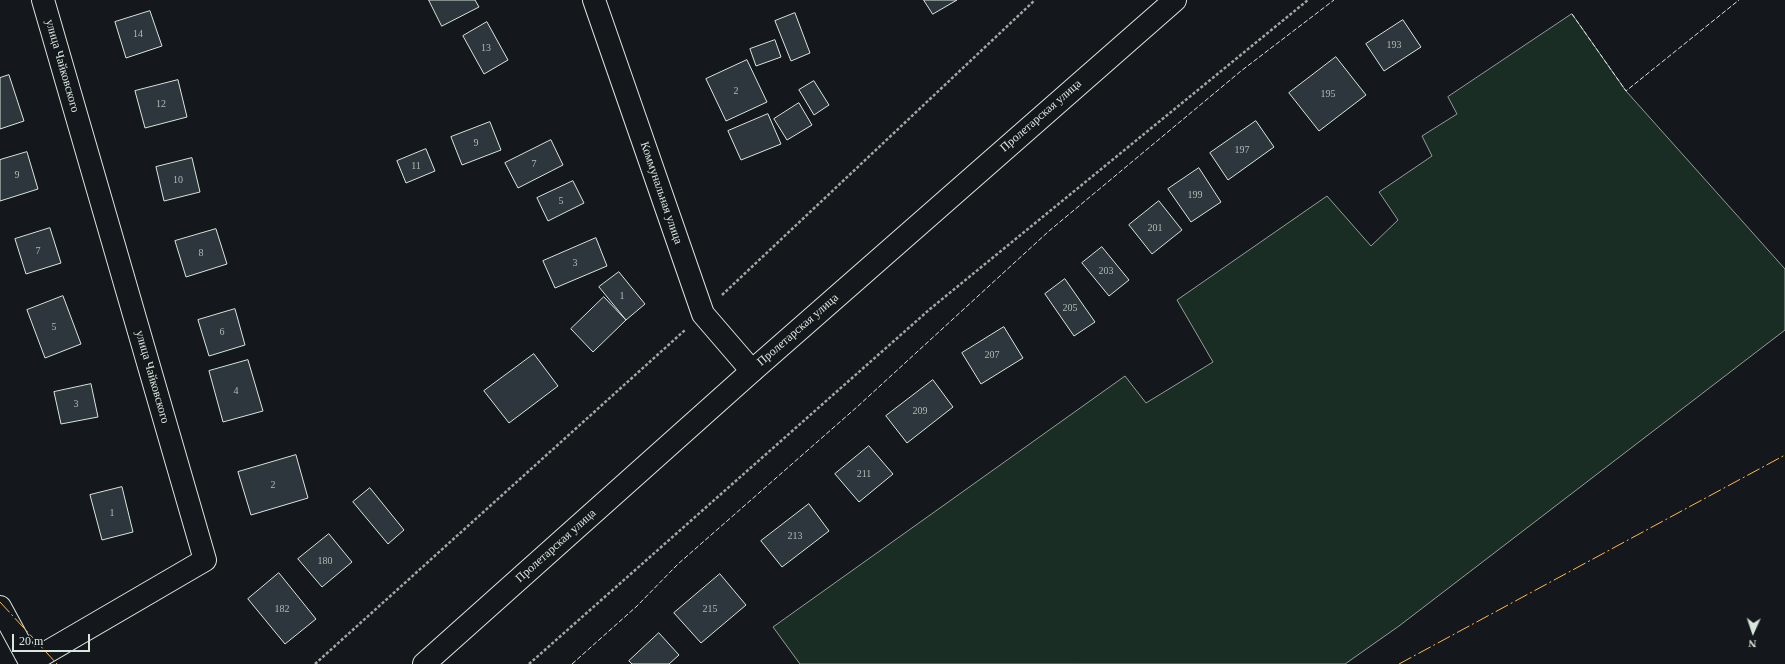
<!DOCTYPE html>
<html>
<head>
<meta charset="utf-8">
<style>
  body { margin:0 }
  #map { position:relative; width:1785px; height:664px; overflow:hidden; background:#14181c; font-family:"Times New Roman",serif }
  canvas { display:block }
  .north { position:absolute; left:1733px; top:612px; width:40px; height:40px; -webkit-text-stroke:3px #14181c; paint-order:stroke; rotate:183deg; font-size:11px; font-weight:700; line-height:16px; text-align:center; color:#d8e6dc }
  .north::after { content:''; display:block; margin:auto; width:14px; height:18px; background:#d8e6dc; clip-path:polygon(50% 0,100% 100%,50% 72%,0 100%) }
  .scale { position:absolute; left:12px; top:634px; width:78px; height:18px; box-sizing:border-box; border:2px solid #d8e6dc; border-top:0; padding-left:5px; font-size:12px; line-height:14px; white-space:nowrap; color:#d8e6dc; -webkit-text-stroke:3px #14181c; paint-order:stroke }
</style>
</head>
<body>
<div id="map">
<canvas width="1785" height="664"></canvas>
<div class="north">N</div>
<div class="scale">20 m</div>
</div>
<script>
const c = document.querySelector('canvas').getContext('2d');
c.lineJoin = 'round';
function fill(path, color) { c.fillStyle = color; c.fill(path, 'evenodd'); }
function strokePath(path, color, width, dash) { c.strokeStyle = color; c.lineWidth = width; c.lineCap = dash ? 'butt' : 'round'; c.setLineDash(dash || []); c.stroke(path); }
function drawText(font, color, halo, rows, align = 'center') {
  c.font = font + ' "Times New Roman",serif'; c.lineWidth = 3; c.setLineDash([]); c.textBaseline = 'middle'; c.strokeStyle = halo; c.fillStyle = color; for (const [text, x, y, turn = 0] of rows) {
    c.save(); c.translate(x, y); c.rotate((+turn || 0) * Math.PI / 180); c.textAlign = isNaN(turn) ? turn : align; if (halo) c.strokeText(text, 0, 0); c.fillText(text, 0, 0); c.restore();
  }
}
const green = new Path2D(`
  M1572,14L1626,91L1785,269V330L1399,626L1345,664H800L773,627L1125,376L1146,403L1213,362L1177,300L1327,196L1371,246L1398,220L1379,192L1432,156L1422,136L1457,114L1448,97Z`);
fill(green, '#1a2d24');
strokePath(green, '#939e99', 1);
const building = new Path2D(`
  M429,0H475L479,7L442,26Z
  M924,0H957L933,14Z
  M150,11L162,46L126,58L115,22Z
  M795,13L810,53L791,61L775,21Z
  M1403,20L1421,47L1384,71L1366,44Z
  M487,22L508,60L484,74L463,36Z
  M775,40L781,57L756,66L750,49Z
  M1336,57L1366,95L1319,131L1289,93Z
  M747,60L767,102L726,121L706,79Z
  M9,75L24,121L0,129V78Z
  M178,80L187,117L145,128L135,91Z
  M814,81L829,105L814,115L799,90Z
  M799,103L812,125L787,140L774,119Z
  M768,114L781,144L741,160L728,131Z
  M1256,121L1274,147L1228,180L1210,153Z
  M490,122L501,150L462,165L451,137Z
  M551,140L563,165L518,188L505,163Z
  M426,149L435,171L406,183L397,161Z
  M27,152L38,189L0,201V160Z
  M192,158L200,192L164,201L156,167Z
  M1199,168L1221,202L1191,222L1168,189Z
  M573,181L584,203L548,221L537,198Z
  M1159,201L1182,230L1152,254L1129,225Z
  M50,228L61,263L26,274L15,239Z
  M216,229L227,264L186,277L175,241Z
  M596,238L607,266L555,288L543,261Z
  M1102,247L1129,280L1109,296L1082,263Z
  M619,272L645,304L626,320L599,287Z
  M1065,279L1095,322L1074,336L1045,294Z
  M63,296L81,344L45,358L27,310Z
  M604,297L626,320L593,352L571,329Z
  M235,309L245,345L209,356L198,320Z
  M1004,327L1023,358L981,384L962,353Z
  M534,354L558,386L509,423L484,391Z
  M248,360L263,411L223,422L209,371Z
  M933,380L953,407L907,443L886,416Z
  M91,384L98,417L61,424L54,392Z
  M869,446L893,474L859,502L835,474Z
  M296,455L308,498L251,515L238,472Z
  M122,487L133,532L102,540L90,495Z
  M370,488L404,530L388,544L353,502Z
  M809,504L829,531L782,567L761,541Z
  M329,534L352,562L322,587L298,559Z
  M279,573L316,619L285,644L248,599Z
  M720,574L746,605L701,643L674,613Z
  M659,633L679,655L669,664H632L629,661Z`);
fill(building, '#2c363c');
strokePath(building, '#d8e6dc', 1);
const minor = new Path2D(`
  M594,0L703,314L752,371
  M0,607L31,664
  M30,662L205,560L43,0`);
const secondary = new Path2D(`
  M424,664L752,371L1175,0`);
strokePath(minor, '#d8e6dc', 24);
strokePath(secondary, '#d8e6dc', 24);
strokePath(new Path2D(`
  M722,295L1035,0
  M315,664L685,330
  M529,664L930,309L1308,0`), '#9da8a2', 2.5, [3, 2]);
strokePath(minor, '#14181c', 22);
strokePath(secondary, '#14181c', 22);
strokePath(new Path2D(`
  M1572,14L1626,91L1739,0
  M572,664L637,606L678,564L857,407L1049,231L1241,71L1334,0`), '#d8e6dc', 1, [5, 2]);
strokePath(new Path2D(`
  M0,602L57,664
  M1399,664L1785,455`), '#ffb74d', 1, [14, 3, 2, 3]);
drawText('10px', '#adbab4', null, [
  ["14",138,34],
  ["193",1394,45],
  ["13",486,48],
  ["2",736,91],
  ["195",1328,94],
  ["12",161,104],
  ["9",476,143],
  ["197",1242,150],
  ["7",534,164],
  ["11",416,166],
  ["9",17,175],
  ["10",178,180],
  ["199",1195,195],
  ["5",561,201],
  ["201",1155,228],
  ["7",38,251],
  ["8",201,253],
  ["3",575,263],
  ["203",1106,271],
  ["1",622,296],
  ["205",1070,308],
  ["5",54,327],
  ["6",222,332],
  ["207",992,355],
  ["4",236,391],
  ["3",76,404],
  ["209",920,411],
  ["211",864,474],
  ["2",273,485],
  ["1",112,513],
  ["213",795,536],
  ["180",325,561],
  ["182",282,609],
  ["215",710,609]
]);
drawText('12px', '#d8e6dc', '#14181c', [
  ["улица Чайковского",62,66,74],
  ["Пролетарская улица",1041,116,-41],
  ["Коммунальная улица",661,193,71],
  ["Пролетарская улица",798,330,-41],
  ["улица Чайковского",152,377,74],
  ["Пролетарская улица",556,546,-42]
]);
</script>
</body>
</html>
